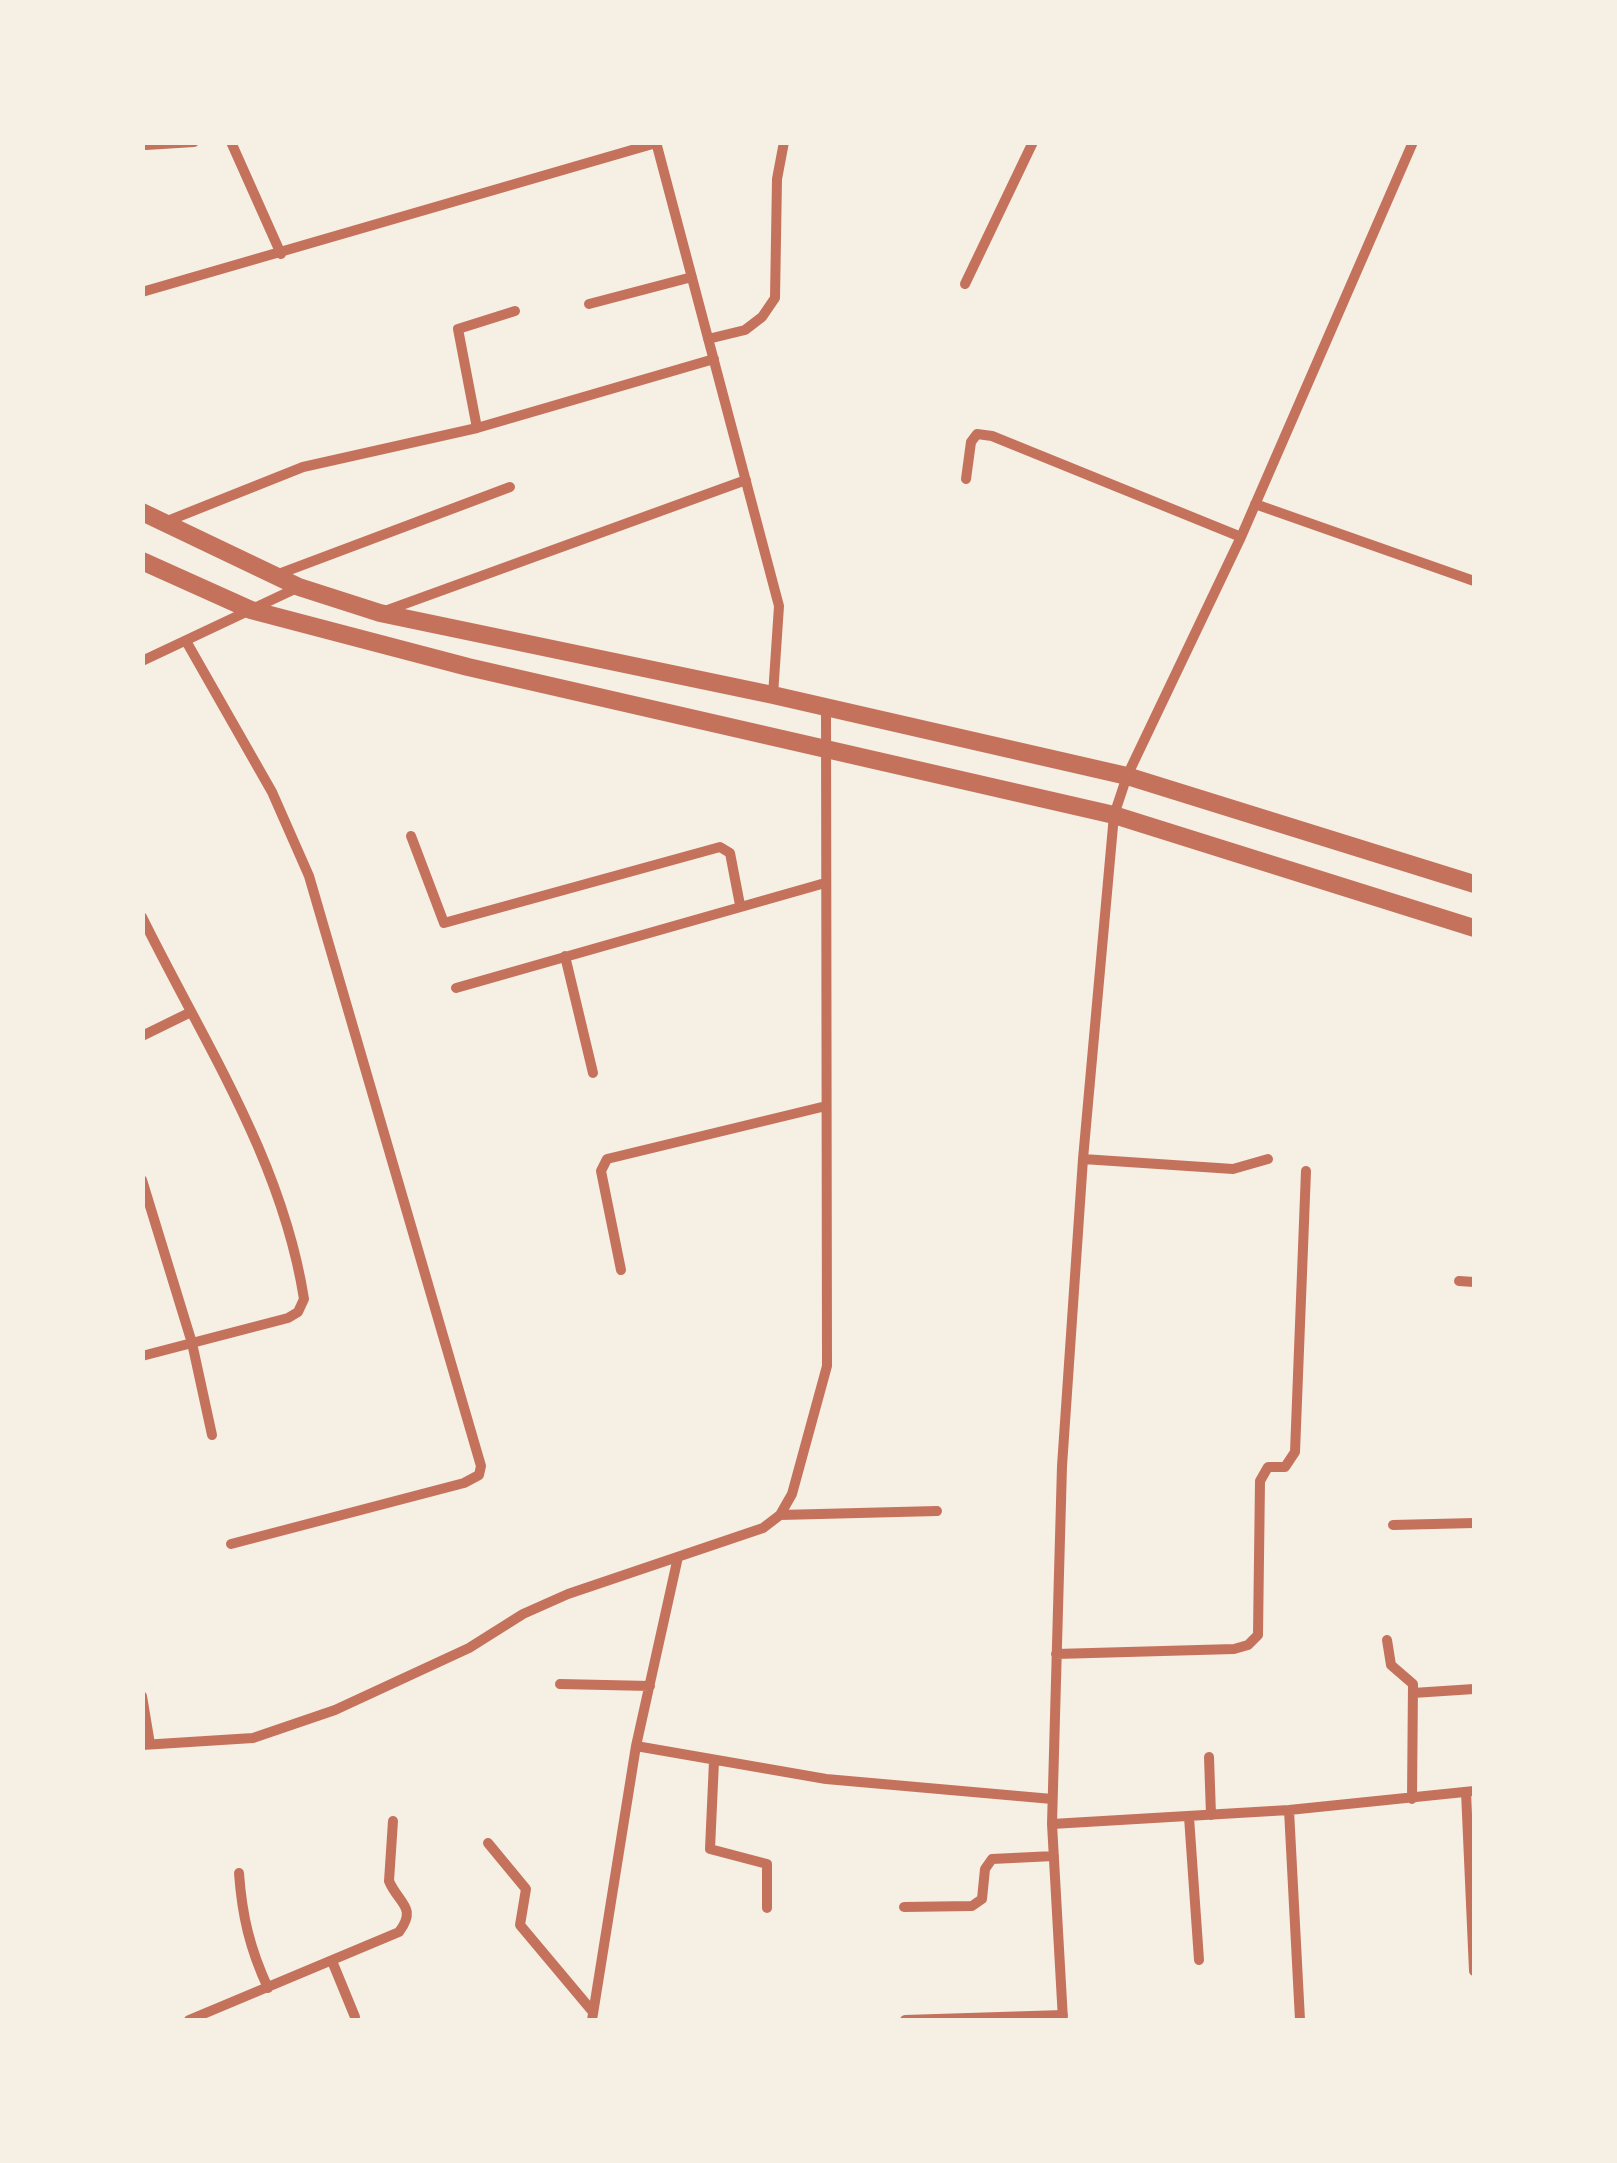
<!DOCTYPE html>
<html>
<head>
<meta charset="utf-8">
<style>
  body { margin:0 }
  #map { position:relative; width:1617px; height:2163px; overflow:hidden; background:#f6efe4; font-family:"DM Sans",sans-serif }
  canvas { display:block }
  .frame { position:absolute; inset:0; border:145px solid #f6efe4; pointer-events:none }
</style>
</head>
<body>
<div id="map">
<canvas width="1617" height="2163"></canvas>
<div class="frame"></div>
</div>
<script>
const c = document.querySelector('canvas').getContext('2d');
c.lineJoin = 'round';
function strokePath(path, color, width, dash) { c.strokeStyle = color; c.lineWidth = width; c.lineCap = dash ? 'butt' : 'round'; c.setLineDash(dash || []); c.stroke(path); }
strokePath(new Path2D(`
  M231,142L281,254
  M656,142L779,606L773,695
  M146,145L194,142
  M965,284L1033,142
  M142,292L656,143
  M589,304L692,277
  M708,339L745,330L762,317L775,298L777,179L784,142
  M477,428L458,329L515,311
  M966,479L971,442L977,434L992,436L1241,537
  M1255,504L1474,581
  M165,522L303,467L477,428L714,359
  M276,575L510,487
  M385,611L746,480
  M186,641L272,792L309,876L481,1466L479,1475L464,1483L231,1544
  M142,661L299,587
  M411,836L444,923L720,847L730,853L740,905
  M142,917C203,1041 282,1159 304,1299L298,1312L288,1318L142,1356
  M565,956L593,1073
  M456,988L825,883
  M142,1036L191,1012
  M1083,1159L1233,1169L1268,1159
  M142,1180L192,1343L212,1435
  M621,1270L601,1171L607,1159L826,1106
  M1459,1281L1474,1282
  M780,1515L937,1511
  M1393,1525L1474,1523
  M1387,1640L1391,1665L1413,1684L1412,1799
  M1056,1654L1234,1649L1248,1645L1258,1635L1260,1481L1268,1467H1285L1295,1452L1306,1171
  M560,1684L650,1686
  M1413,1693L1474,1689
  M142,1696L150,1744
  M142,1745L253,1738L335,1710L469,1648L523,1614L568,1594L763,1528L780,1515L792,1494L827,1366L826,707
  M636,1746L826,1779L1052,1799
  M1209,1757L1211,1815
  M714,1761L710,1849L767,1864V1908
  M1466,1792L1474,1971
  M1289,1810L1300,2020
  M1189,1817L1199,1960
  M1052,1824L1289,1810L1474,1791
  M488,1843L526,1889L520,1925L593,2012
  M239,1873C242,1916 250,1949 268,1988
  M904,1907L972,1906L982,1899L985,1869L992,1859L1054,1856
  M332,1961L355,2017
  M189,2020L399,1932C418,1907 398,1903 389,1881L393,1821
  M592,2020L636,1746L678,1557
  M905,2020L1063,2015
  M1063,2020L1052,1824L1062,1466L1083,1159L1114,815L1127,776L1241,537L1413,142`), '#c5725c', 10);
strokePath(new Path2D(`
  M142,512L299,587L380,613L773,695L1127,776L1474,884
  M142,561L251,610L468,667L1114,815L1474,928`), '#c5725c', 18);
</script>
</body>
</html>
